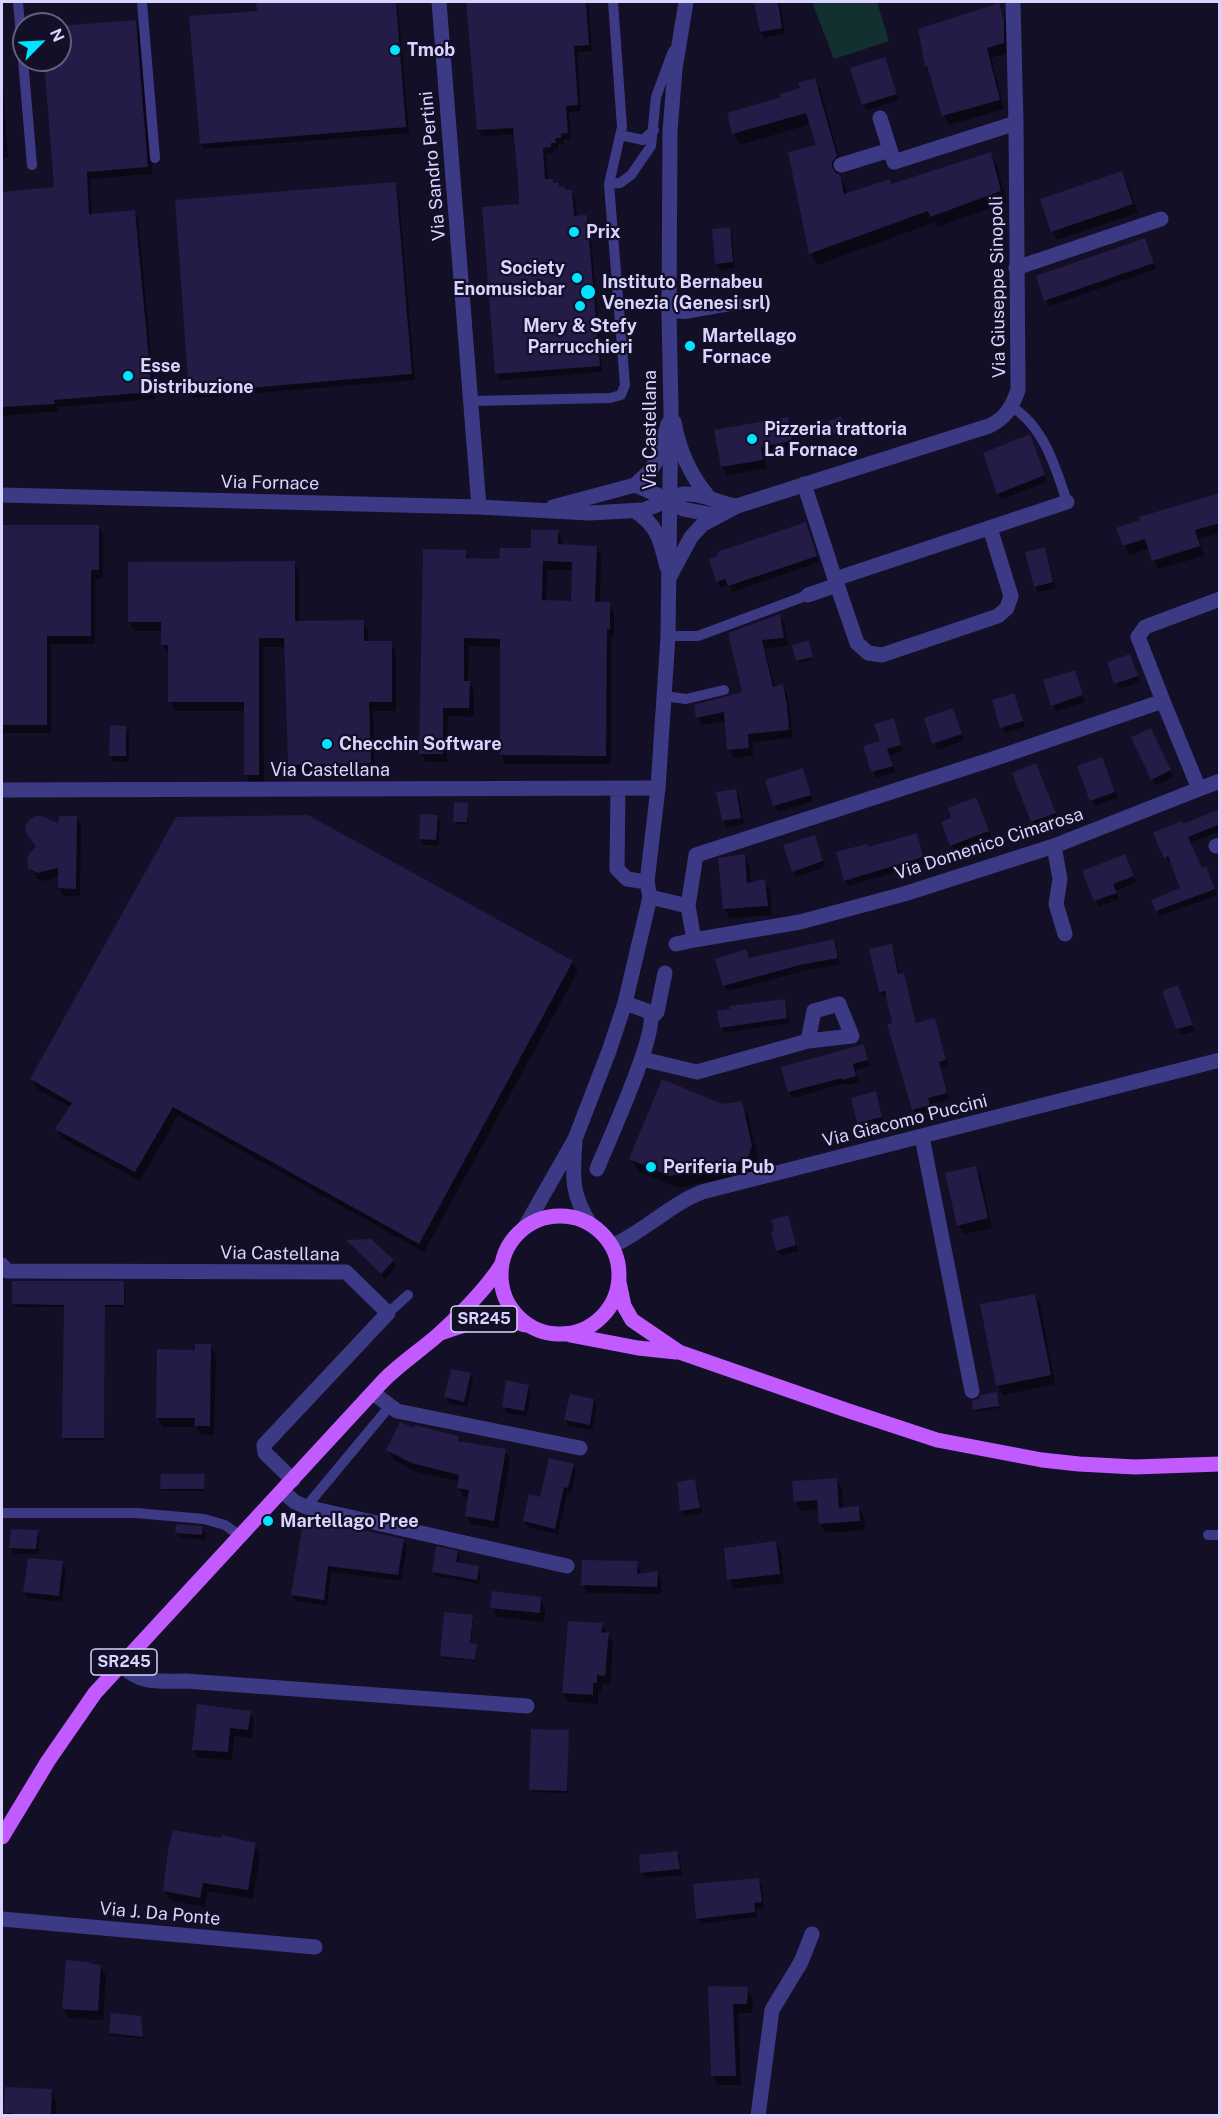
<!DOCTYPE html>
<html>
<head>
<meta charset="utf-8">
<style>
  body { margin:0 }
  #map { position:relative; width:1221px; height:2117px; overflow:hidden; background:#130f26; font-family:"Public Sans",sans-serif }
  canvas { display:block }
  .frame { position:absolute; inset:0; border:3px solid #d9d4ff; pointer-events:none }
  .north { position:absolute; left:12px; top:12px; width:60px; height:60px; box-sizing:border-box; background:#130f26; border:2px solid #625e7d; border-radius:50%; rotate:66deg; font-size:16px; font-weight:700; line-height:24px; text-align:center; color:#d9d4ff }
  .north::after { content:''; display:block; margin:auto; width:21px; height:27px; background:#00e5ff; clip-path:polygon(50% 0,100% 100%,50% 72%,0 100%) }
</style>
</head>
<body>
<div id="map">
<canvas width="1221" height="2117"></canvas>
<div class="frame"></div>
<div class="north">N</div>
</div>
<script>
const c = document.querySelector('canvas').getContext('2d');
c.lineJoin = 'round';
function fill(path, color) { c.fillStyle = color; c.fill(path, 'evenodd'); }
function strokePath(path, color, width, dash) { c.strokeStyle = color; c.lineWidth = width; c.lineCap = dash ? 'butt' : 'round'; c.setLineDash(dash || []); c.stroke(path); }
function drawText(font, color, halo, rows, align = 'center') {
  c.font = font + ' "Public Sans",sans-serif'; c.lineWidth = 4.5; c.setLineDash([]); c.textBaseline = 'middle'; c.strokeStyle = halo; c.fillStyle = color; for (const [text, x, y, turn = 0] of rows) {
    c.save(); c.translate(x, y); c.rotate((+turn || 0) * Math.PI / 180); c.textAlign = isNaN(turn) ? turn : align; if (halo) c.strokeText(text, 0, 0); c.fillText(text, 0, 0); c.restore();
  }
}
fill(new Path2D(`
  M812,2H877L889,41L834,59Z`), '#12302f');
fill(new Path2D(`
  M258,2H352L353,5L395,2L398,7L409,133L204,149L201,143L259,12Z
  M468,2H588L592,51L577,52L581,111L569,112L571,139L563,140L564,144H558V149H553L554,153L546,154L548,181L552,180L566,192H572L575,198L577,217L587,216L590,223L602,372L500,380L497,374L484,208L521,205L516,134L482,136L478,130Z
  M756,2H780L785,34L764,38L761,32Z
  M999,5L1004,15L1008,30L1009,52L991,58L1004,109L949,125L944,116L932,76L926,66Z
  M135,22L140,30L152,174L90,179L92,215L134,211L138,219L155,399L57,407L58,411L2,416V193L55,189L46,60H60V27Z
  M884,58L899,100L867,110L863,104Z
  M2,72L8,158H2Z
  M814,80L821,91L842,169L837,175L839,176L846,188L848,195L892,185L990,154L997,165L1006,202L938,227L935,222L817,265L811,253L817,146L811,124L740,145L734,134L729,114L782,98L801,89Z
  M1122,173L1127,182L1138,213L1057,240L1052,231Z
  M395,183L398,189L415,380L194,398L191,392Z
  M729,229L732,235L735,268L720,270L717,264Z
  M1144,240L1156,269L1049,306L1046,300Z
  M787,418L792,427L796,449L764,455L767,468L727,475L722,467L715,431Z
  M842,420L847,432L836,436L835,433Z
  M1032,442L1047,482L1002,499L998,493Z
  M1220,495V533L1199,539L1204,556L1158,569L1149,548L1129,555L1118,529Z
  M805,524L819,562L733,592L729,585L721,587L718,581Z
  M2,526H98L103,535V578L95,579V644H51V733H2Z
  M557,531L562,540V546L596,547L601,556L600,604H609L614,613V637H611V764H506L501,755V647L469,646L468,682L474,691V717L448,716L447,762H426L421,753L465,552L470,560H501L532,550ZM547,570H573V602H546Z
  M1044,549L1047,555L1056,588L1038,592L1035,586Z
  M294,563L299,572V622H363L368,631V643H391L396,652V711H373L375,772L294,773L289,764L286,647H263L264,784H251L246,775L245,711H175L170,702V654L163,645L162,631H135L129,622Z
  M779,615L784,623L788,646L765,648L775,688L783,686L787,694L791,715L792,738L752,742L753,756L733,758L729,750L726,721L702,725L697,717L743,694L729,634Z
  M809,645L813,659L799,663L798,660Z
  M1130,656L1140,682L1119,689L1116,683Z
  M1074,672L1085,702L1056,711L1053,705Z
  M1014,695L1025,727L1005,733L1002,727Z
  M953,710L964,740L937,750L926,719Z
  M893,720L903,751L890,755L895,772L876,778L865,747L882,742Z
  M125,727L129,733V762H114L110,756Z
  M1154,736L1173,777L1156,785L1152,779Z
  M1102,759L1118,798L1095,806L1079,767Z
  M1036,765L1058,819L1036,827L1033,821Z
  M802,770L813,801L778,812L767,781Z
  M735,790L739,796L744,824L727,827L723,821Z
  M467,804L468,824H456L455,821Z
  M979,805L991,837L955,851L943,823Z
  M1220,810V831L1190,843L1202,869L1209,874L1217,895L1160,916L1157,910L1182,888L1172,862L1169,863L1155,834L1183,826Z
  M437,816L440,822L439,845H424L420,839Z
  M77,818L81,826L80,896H64L59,888V877L45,881L38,879L28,865L37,846L60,826Z
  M916,835L926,863L848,886L845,880Z
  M814,836L825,867L796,877L793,871Z
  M744,856L749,865L751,884L764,881L770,890L772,915L730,918L724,908Z
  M1128,862L1136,882L1116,891L1119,899L1099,907L1084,872Z
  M833,940L837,946L840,964L804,971L728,991L724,985L746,951L750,960Z
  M891,946L894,951L900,976L903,975L906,981L917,1024L934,1020L948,1066L941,1068L949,1099L930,1104L932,1111L916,1115L913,1109L888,996L884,997L880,992Z
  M572,962L578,971L424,1252L178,1115L140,1181L62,1138L57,1129L71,1107L37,1089L32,1079Z
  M1164,992L1181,993L1195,1031L1181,1035Z
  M784,1001L787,1006L790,1023L724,1033L721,1027Z
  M863,1046L870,1066L855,1070L859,1082L847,1085L846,1083L793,1098L789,1092Z
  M875,1093L884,1123L862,1129L853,1099Z
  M741,1103L748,1115L758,1159L754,1172L678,1188L638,1171L631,1159L721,1106Z
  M975,1168L981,1177L992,1228L964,1234L958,1225Z
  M787,1217L799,1251L781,1256L778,1250Z
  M370,1240L393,1261L396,1267L385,1279L349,1241Z
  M13,1282L123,1283L125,1285V1307H105L104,1440H65L64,1437L65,1307H15Z
  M1034,1295L1040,1305L1055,1384L1003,1395L998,1385Z
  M210,1345L216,1355L214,1435H201L197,1427H163L157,1417L197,1351Z
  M470,1374L473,1380L467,1407L449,1403L446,1397Z
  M528,1386L531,1392L527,1416L507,1413L503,1406Z
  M996,1394L999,1408L976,1412L973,1402Z
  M594,1400L597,1406L592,1430L569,1426L566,1420Z
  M414,1430L458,1438L462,1443L505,1450L510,1459L498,1529L472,1524L467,1515L470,1498L464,1497L459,1488L460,1482L417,1472L393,1459L388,1450Z
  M573,1465L576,1471L571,1493L567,1492L558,1534L528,1527L524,1521L541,1498Z
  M204,1475L205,1491H163L161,1489Z
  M836,1479L842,1489L843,1509L858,1508L864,1517L865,1530L826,1533L820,1523L819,1509L801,1511L795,1501Z
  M694,1480L697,1486L702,1513L685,1516L682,1511Z
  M305,1518L403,1540L407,1547L401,1581L331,1572L327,1606L296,1601L292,1594Z
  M202,1528L205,1534V1540L180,1538L176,1532Z
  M37,1532L40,1538L38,1554H14L11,1548Z
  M775,1543L781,1552L784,1583L734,1589L729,1579Z
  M457,1553L460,1557L458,1564L478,1568L481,1573L479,1584L436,1576L433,1572Z
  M62,1563L66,1569L62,1602L28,1598L25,1592Z
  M637,1563L641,1575L657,1573L662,1581L661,1594L587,1593L583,1584Z
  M540,1598L545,1608L544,1622L497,1617L491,1607Z
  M472,1616L473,1619L471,1645H476L477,1648L476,1661L443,1658L441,1656Z
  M602,1625L613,1643L610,1685L602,1684L601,1692H598V1704L569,1702L563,1693Z
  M250,1712L254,1720L252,1738L234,1736L232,1760L198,1758L193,1750Z
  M568,1732V1793L532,1792L531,1790Z
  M255,1844L260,1854L253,1899L208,1891L205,1907L170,1900L165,1891Z
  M677,1853L680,1859L682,1875L645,1878L642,1872Z
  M759,1880L762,1886L764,1908L756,1909L757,1917L701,1924L698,1918Z
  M101,1967L106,1976L103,2020L69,2018L63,2009Z
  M710,1988H747L753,1998L752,2013H738L741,2085H718L712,2076Z
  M140,2017L144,2039L111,2035L110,2033Z
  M6,2089L51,2090L56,2100V2116H6Z`), '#0007');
fill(new Path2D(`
  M256,2H396L406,127L200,144L189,16L257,11Z
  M466,2H586L589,45L574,46L578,105L566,106L568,133L561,134V138H555L556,143H551V147L543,148L545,179H553V183L558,182L559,187L564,186L565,190H572L574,216L587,215L600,366L495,374L482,207L519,204L518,178L513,128L477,130Z
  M754,2H778L782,28L760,32Z
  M999,3L1004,19V43L987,48L1000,100L942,116L927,66L925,67L918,29Z
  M136,20L148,167L87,172L89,214L135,210L152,392L54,400L55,404L2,407V192L54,187L44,60H60V26Z
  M885,57L897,94L862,105L850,68Z
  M815,78L837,156L832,162V167L835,172L840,175L844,194L890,179L891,184L991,152L1001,191L930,217L928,211L809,254L788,152L816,145L806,113L732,134L727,113L781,97L780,94L800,88L798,83Z
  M1122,171L1133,204L1051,232L1040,199Z
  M396,182L412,374L189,393L175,200Z
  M730,227L733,262L715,264L712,229Z
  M1145,238L1154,263L1044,301L1036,276Z
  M841,416L847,429L833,434L828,421Z
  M788,417L792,441L761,447L763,460L721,467L714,430Z
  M1030,434L1045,475L997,494L983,453Z
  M1220,493V523L1195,530L1200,546L1152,561L1145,539L1123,546L1116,528L1140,520L1139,517Z
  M806,522L817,556L728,586L725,579L716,582L709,559L718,556L717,552Z
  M2,525H99V570H91V636H47V725H2Z
  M531,530H558V544L597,546L595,602H610V629H607L606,756L500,755V639L464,638V681H470L469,708H443V754H419L423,549L466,550V558L499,559L500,548H531ZM543,561L572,562L571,601L542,600Z
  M1045,547L1053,582L1034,587L1025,552Z
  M295,561V621L364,620V641H392V702H369L371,763L288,765L284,638H259V775H244V702H168V645H161V622H128V562Z
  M780,614L784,638L762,640L773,687L783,684L787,705L789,730L748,734L749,748L727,750L724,712L696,718L694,705L742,692L728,633Z
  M809,640L813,657L796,661L792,645Z
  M1130,654L1138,676L1114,684L1107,662Z
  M1075,670L1083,695L1051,706L1043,680Z
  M1014,693L1023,721L1000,728L992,700Z
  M953,708L962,734L932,744L924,718Z
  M894,718L901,745L887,749L893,766L871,772L863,746L880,741L874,724Z
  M110,725L126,726V756H109Z
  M1151,728L1171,770L1151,780L1131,737Z
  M1102,757L1115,792L1090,801L1077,766Z
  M1036,763L1056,813L1031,822L1012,773Z
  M803,768L811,795L773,806L765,780Z
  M736,789L741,818L722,821L716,792Z
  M976,797L989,831L950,846L941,822L951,818L948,808Z
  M454,802L468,803L467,822H453Z
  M1220,809V824L1188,837L1202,868L1206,866L1215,889L1156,911L1151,900L1180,888L1168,856L1164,858L1153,833L1181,821L1183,824Z
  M420,814L438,815L436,840L419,839Z
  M308,815L573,961L419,1244L173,1107L135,1172L55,1129L72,1103L30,1079L176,817Z
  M36,816H41L58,823L59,816H77L76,889L58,888V868L37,873L28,868L27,857L36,846L26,833L25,828L29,820Z
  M917,833L923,857L844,881L836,852L867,844L868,847Z
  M815,835L823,861L792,872L783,845Z
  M745,854L747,883L765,879L768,906L723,909L718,858Z
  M1125,854L1134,876L1113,884L1117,893L1094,901L1082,871Z
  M834,939L838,958L800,965L723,986L715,959L746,949L749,958Z
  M892,944L898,974L904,973L916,1023L935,1018L946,1060L939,1062L947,1093L928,1098L930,1105L912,1110L887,1024L892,1023L885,991L879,992L869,949Z
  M1178,985L1193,1025L1176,1029L1162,991Z
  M785,999L787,1018L720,1028L717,1011L730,1009L729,1006Z
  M864,1044L868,1060L853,1064L856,1076L842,1080V1078L788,1092L781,1067Z
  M662,1079L722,1104L742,1101L752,1146L747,1160L670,1176L629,1159Z
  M876,1091L882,1117L857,1123L851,1098Z
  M976,1166L988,1218L957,1226L945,1173Z
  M788,1215L796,1245L776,1251L771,1232L774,1231L771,1220Z
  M371,1239L394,1260L381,1274L346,1240Z
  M12,1281H124V1305H105L104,1438H62L64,1305L12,1304Z
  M1035,1294L1051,1375L996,1386L980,1304Z
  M195,1344H211L210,1426H194L195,1418H156L157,1349L195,1350Z
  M451,1369L471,1373L464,1402L444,1397Z
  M506,1380L529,1385L524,1411L502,1407Z
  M997,1392L999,1406L973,1410L972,1400L978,1399L981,1395Z
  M570,1394L594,1399L590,1425L564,1420Z
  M400,1422L414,1428L415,1425L459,1436L458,1441L506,1449L494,1521L465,1516L469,1490L457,1488L459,1475L411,1463L386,1450Z
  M549,1458L574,1464L568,1488L564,1487L555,1529L523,1521L529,1494L540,1497Z
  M161,1474H205L204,1489H160Z
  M837,1478L839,1508L859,1506L860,1521L819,1524L817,1500L794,1502L792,1481Z
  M695,1479L700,1508L680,1511L677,1482Z
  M304,1517L404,1539L398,1575L328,1566L324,1600L291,1595Z
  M176,1524L203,1526L202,1535L175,1533Z
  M11,1529L38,1530L36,1549L9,1548Z
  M776,1541L780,1574L727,1580L724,1548Z
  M436,1546L458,1551L456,1562L479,1566L477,1580L432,1572Z
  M28,1558L63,1561L59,1596L23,1592Z
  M582,1560L638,1561L637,1574L658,1571L657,1587L581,1585Z
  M492,1591L541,1597L540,1613L490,1608Z
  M444,1612L473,1615L470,1643L477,1644L475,1660L440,1656Z
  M568,1621L603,1623L601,1633L609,1632L605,1676L597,1675V1683H593V1695L562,1693Z
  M197,1704L251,1711L248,1730L230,1728L228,1752L192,1750Z
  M531,1729L569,1730L567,1791L529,1790Z
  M173,1830L221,1838L222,1835L256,1843L248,1890L203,1883L200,1898L163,1891L168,1850Z
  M677,1851L680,1869L640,1873L639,1855Z
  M759,1878L762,1902L754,1903L755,1912L696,1919L693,1884Z
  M66,1960L89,1962L92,1964L101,1965L98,2011L62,2009Z
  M708,1986L748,1987L747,2004H733L736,2076H711Z
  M111,2013L141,2016L143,2037L109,2033Z
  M5,2087L52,2089L51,2115H11L12,2113H4Z`), '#241b47');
strokePath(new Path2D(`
  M18,2L32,165
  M142,2L155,158
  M620,135L643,140L654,130
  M609,184L620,183L631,175L651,146L656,97L673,51
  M669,313L685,314L747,303
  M472,401L610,398L621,395L625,385L609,184L622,127L613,2
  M1012,407C1044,427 1056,468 1067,502
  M668,636H698L808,595
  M664,696L686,699L724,690
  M388,1313L408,1295
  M306,1507L389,1407
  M2,1513H136L204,1519L225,1525L240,1536
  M1208,1535H1220`), '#3d3a85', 10);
strokePath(new Path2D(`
  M439,2L479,507
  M880,118L894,162L1016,123
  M841,165L890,150
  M1016,268L1161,219
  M674,422C679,450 689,473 707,495
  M804,484L835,579L1067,502
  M635,485L669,500L683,509L718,516
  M2,495L479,507L589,513L644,510L683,494C708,493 716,504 737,506
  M553,507L635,485L650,471L657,460L668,424
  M635,511C659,527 660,540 667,567
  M669,578L691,537L703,524L737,506L989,426C1006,418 1012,407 1018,390L1016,123L1013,2
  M835,579L857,643L868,653L882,655L998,616L1007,608L1011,596L990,528
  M808,595L837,585
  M1163,701L1199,789L1054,846L904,894L800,922L694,940L688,906L696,855L996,758Z
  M1163,701L1138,637L1145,627L1220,599
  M618,788L617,869L627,879L647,882
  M1199,789L1220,781
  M2,790L658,788
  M1054,846L1060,879L1056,904L1065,934
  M1216,846L1220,845
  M650,897L688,906
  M676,944L694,940
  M652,1017L657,1012L665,973
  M642,1059L697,1072L808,1041L852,1036L839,1004L814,1011L808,1041
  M922,1137L972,1391
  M597,1169C607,1144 659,1032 650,1012L625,1003
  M612,1246C645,1231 669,1205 702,1192L1220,1060
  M2,1265L7,1271L346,1272L388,1313L264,1445L265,1453L293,1480
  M373,1393L397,1411L580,1448
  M282,1491L295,1502L306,1507L567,1566
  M121,1665C141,1685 160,1681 186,1681L527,1706
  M2,1919L315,1947
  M758,2116L772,2010L801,1962L812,1934`), '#3d3a85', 15);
strokePath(new Path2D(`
  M575,1140C573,1176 570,1192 590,1224
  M525,1227L575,1139L609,1051L625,1003L650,897L647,882L658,788L668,636L671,410L669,313L670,131L675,69L686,2`), '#3d3a85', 15);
strokePath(new Path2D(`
  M501 1275a59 59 0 1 1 118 0a59 59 0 1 1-118 0Z
  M619,1282L624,1306L632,1320L679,1352L846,1410L937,1440L1042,1460L1079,1464L1135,1467L1220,1464
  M441,1333C474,1322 490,1313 525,1325
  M570,1335L638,1348L676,1352
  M2,1837L48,1761L95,1693L384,1380C401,1363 421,1350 439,1334C461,1314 486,1289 502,1264`), '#c25bff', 15);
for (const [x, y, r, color] of [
  [395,50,6,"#00e5ff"],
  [574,232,6,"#00e5ff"],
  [577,278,6,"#00e5ff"],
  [588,292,8,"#00e5ff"],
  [580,306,6,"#00e5ff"],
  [690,346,6,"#00e5ff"],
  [128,376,6,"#00e5ff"],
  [752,439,6,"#00e5ff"],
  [327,744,6,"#00e5ff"],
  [651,1167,6,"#00e5ff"],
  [268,1521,6,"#00e5ff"]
]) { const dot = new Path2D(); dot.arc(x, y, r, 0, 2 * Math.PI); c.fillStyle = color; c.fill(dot); strokePath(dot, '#130f26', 2); }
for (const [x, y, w] of [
  [484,1319,66],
  [124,1662,66]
]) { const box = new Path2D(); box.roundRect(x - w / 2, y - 13, w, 26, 4.5); c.fillStyle = '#130f26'; c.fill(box); strokePath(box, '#d9d4ff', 1.5); }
drawText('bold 16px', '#d9d4ff', null, [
  ["SR245",484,1319],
  ["SR245",124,1662]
]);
drawText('bold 18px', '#d9d4ff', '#130f26', [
  ["Tmob",407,50],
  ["Prix",586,232],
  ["Society",565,268,"right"],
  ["Enomusicbar",565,289,"right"],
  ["Instituto Bernabeu",602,282],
  ["Venezia (Genesi srl)",602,303],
  ["Mery & Stefy",580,326,"center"],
  ["Parrucchieri",580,347,"center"],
  ["Martellago",702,336],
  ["Fornace",702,357],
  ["Esse",140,366],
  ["Distribuzione",140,387],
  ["Pizzeria trattoria",764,429],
  ["La Fornace",764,450],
  ["Checchin Software",339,744],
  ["Periferia Pub",663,1167],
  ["Martellago Pree",280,1521]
], 'left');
drawText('18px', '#d9d4ff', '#130f26', [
  ["Via Sandro Pertini",433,166,-95],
  ["Via Giuseppe Sinopoli",998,287,-91],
  ["Via Castellana",650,430,-90],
  ["Via Fornace",270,483,1],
  ["Via Castellana",330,770],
  ["Via Domenico Cimarosa",989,844,-18],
  ["Via Giacomo Puccini",905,1121,-14],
  ["Via Castellana",280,1254,1],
  ["Via J. Da Ponte",160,1914,5]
]);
</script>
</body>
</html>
